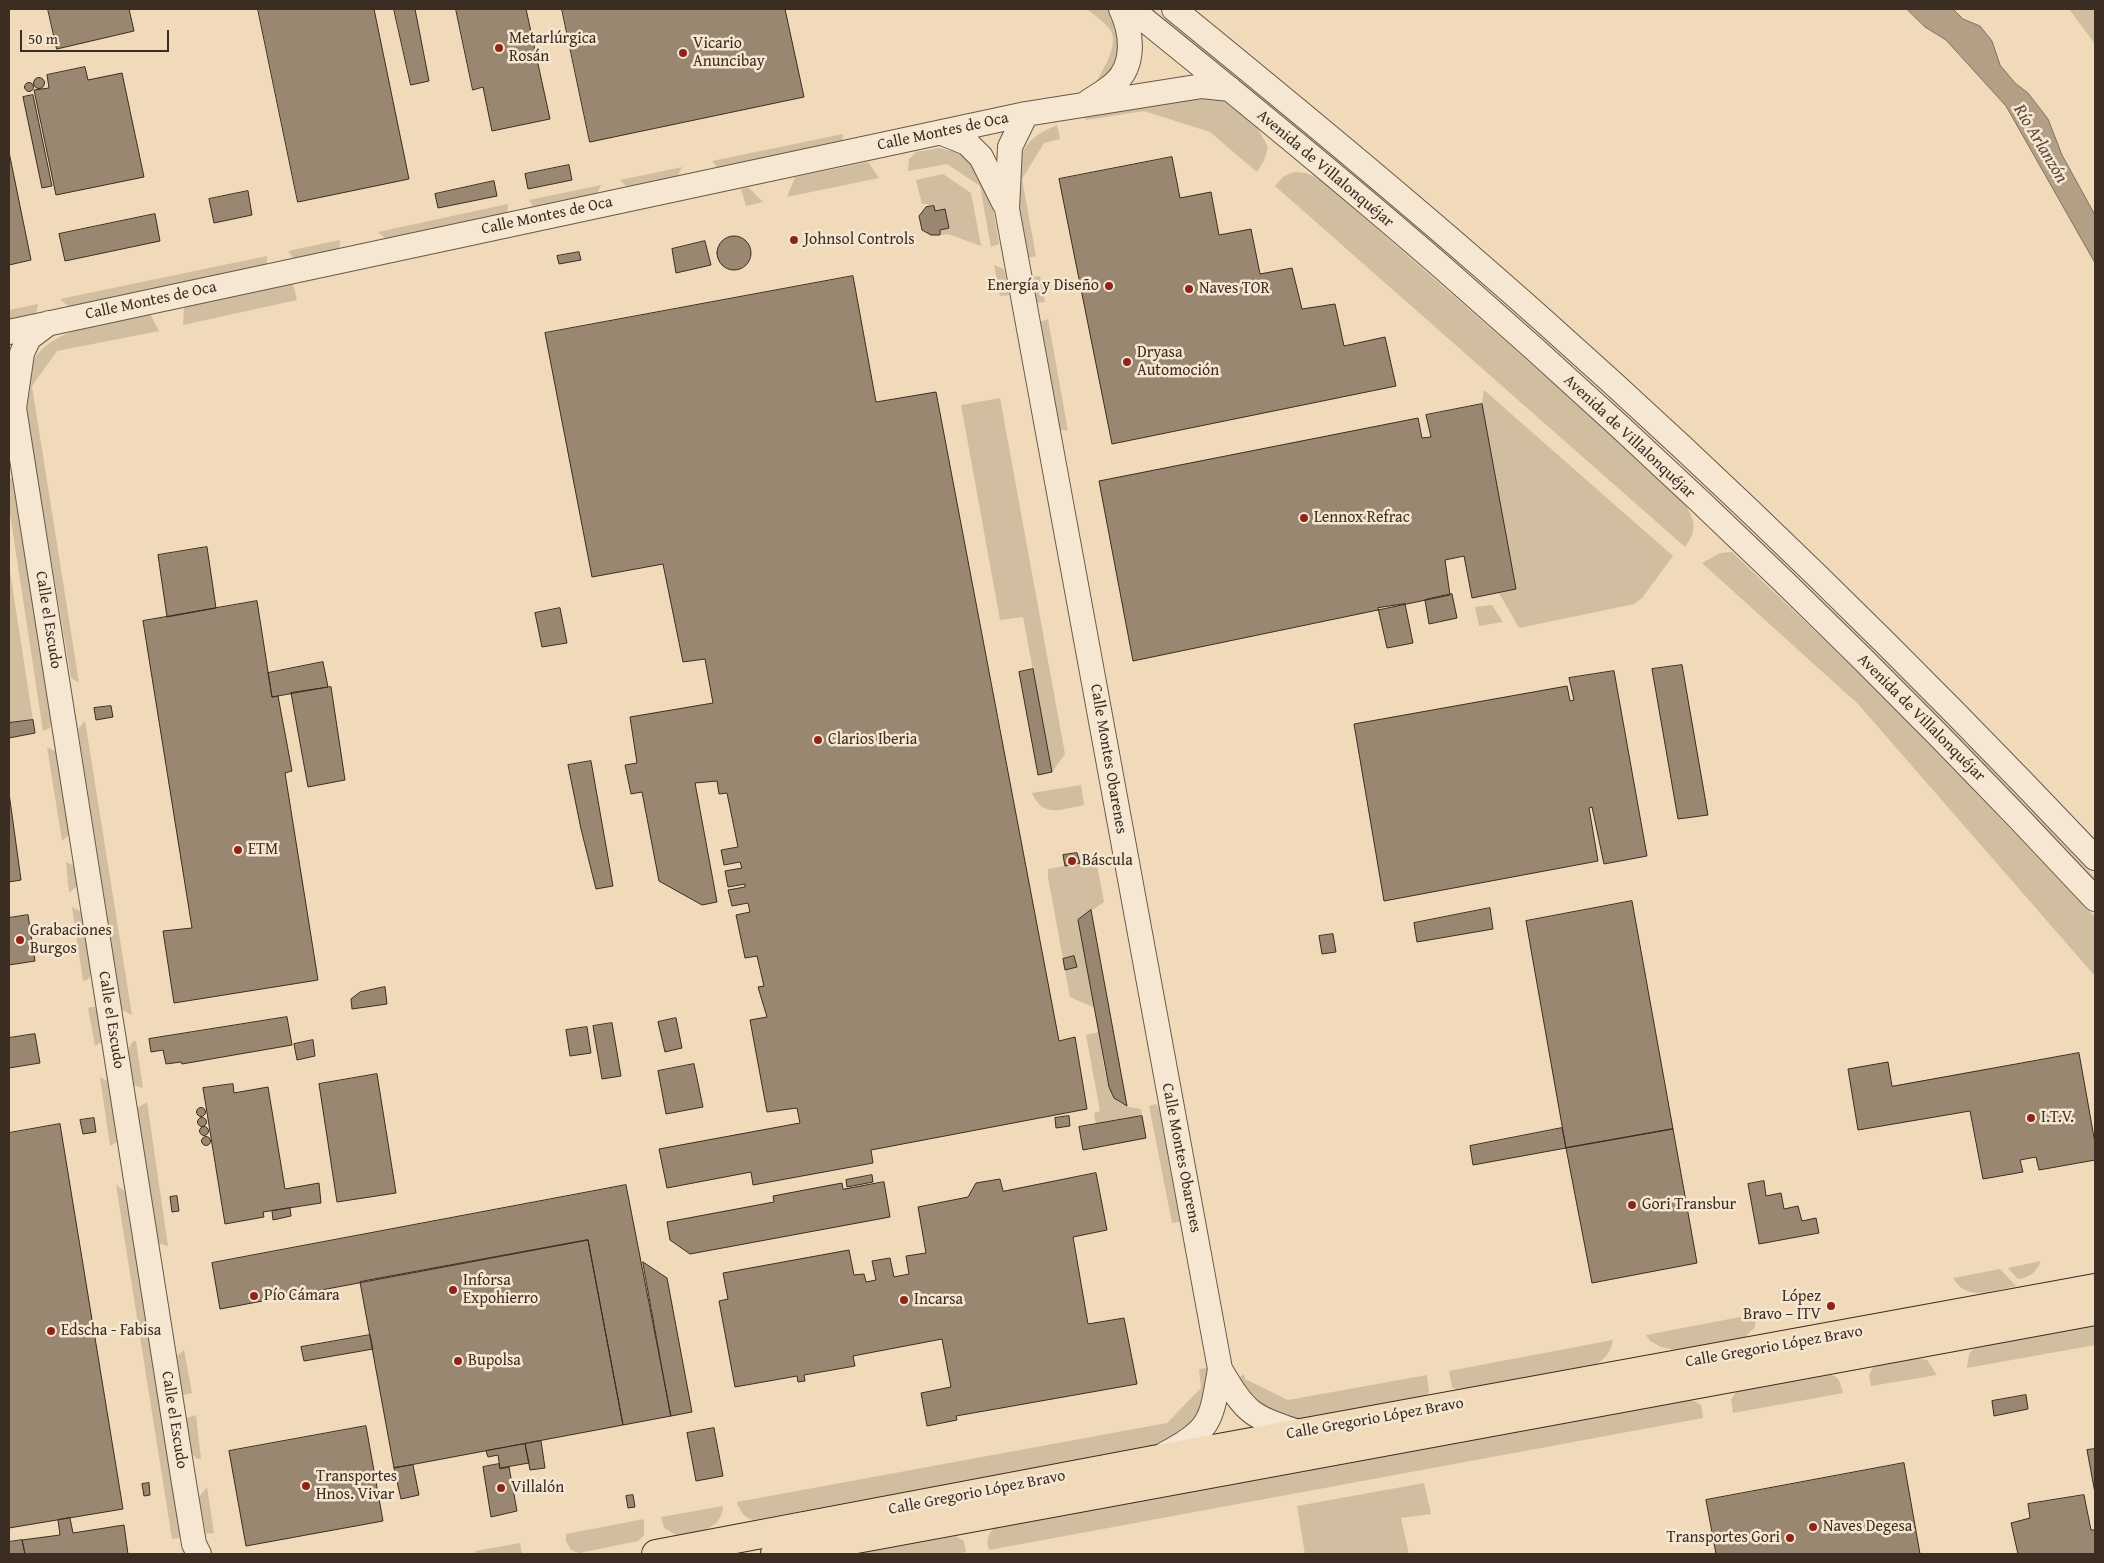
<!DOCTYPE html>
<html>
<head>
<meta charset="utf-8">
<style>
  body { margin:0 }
  #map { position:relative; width:2104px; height:1563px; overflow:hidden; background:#f0dab9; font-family:"Gentium Book Plus",serif }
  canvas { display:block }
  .frame { position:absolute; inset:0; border:10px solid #3c2d22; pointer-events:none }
  .scale { position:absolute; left:20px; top:30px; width:149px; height:22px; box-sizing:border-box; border:2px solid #3c2d22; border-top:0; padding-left:6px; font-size:15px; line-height:18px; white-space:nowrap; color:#3c2d22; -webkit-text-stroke:4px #f5e7d2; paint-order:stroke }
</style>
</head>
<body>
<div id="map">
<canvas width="2104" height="1563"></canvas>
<div class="frame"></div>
<div class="scale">50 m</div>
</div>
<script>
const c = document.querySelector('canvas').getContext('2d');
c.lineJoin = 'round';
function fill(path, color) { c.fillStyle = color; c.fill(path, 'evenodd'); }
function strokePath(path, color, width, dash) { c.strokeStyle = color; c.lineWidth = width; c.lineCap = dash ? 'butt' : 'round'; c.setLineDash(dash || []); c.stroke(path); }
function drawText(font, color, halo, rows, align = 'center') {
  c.font = font + ' "Gentium Book Plus",serif'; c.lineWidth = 5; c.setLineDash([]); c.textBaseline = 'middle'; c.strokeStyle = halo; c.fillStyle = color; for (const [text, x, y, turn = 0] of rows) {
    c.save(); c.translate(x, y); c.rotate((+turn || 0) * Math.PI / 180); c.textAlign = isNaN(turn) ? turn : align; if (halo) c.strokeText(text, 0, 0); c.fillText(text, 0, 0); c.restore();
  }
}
fill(new Path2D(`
  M1087,9H1110L1123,33L1116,70L1093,88C1100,74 1122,43 1109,28C1103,21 1094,15 1087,9Z
  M1149,9H1153C1486,277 1802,566 2095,878V882L2024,806L1829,610L1375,196L1302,133Z
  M2069,9H2095V44Z
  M1203,98L1223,100L1257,127L1268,147L1264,161L1257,172L1210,132L1144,111L1086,120L1084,117Z
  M1057,125L1060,139L1044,143L1022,179L1036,256L1027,258C1022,227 1006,170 1028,144C1036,134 1046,130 1057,125Z
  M843,134L842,143L719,169L712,161Z
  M939,148L956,152L970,161L992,203L999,244L991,247L980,186L947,164L908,171L909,159L916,152Z
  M868,162L879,178L787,197L795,177Z
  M682,167L677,178L628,188L620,180Z
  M1294,172L1306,173L1320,179L1584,410L1683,502C1695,518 1698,530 1685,547L1275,186L1283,177Z
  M943,174L971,193L981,246L948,234L940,235L944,209L935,211L927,204H922L916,180Z
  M601,185L596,195L534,208L529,200Z
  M749,188L763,202L746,206L741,189Z
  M508,204L507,214L387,240L378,232Z
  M340,240L339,249L294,259L288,251Z
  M267,256V265L69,307L60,299Z
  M994,265L1004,269L1009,295L1000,296Z
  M1040,276L1045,302L1036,303L1031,277Z
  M293,284L297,300L183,325L184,307Z
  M38,304L36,314L9,319V310Z
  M150,314L159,331L57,351L32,386L79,683L71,678L27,415C27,399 25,378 33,362C49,327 116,321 150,314Z
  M1048,319L1068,431L1059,429L1039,322Z
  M1484,390L1673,556L1642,598L1634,604L1519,628L1499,593L1516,589L1482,404Z
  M1000,398L1065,754L1052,772L1023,617L1000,620L961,405Z
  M13,478L52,722L50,728L43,731L9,507V479Z
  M1732,552L1886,699L2095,917V976L1858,704L1702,563L1720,553Z
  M9,565L33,720L9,723Z
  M1492,605L1503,622L1479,626L1475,607Z
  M85,721L132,1015L122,1010L78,729Z
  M47,747L57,752L69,835L62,841Z
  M1081,785L1084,805C1062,809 1043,819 1032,793Z
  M1096,860L1104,902L1078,920L1095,1008L1070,997L1065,970L1077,967L1074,956L1063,959L1048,877V869Z
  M66,862L74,866L77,886L69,893Z
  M72,907L82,912L91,974L89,979L83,981Z
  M91,1007H96L102,1038L101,1042L95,1046L88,1008Z
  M1099,1032C1102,1050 1104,1091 1119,1102C1125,1107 1134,1108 1141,1109L1142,1116L1096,1124L1094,1113L1100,1111L1086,1035Z
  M133,1041H136L143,1088L134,1085L128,1050Z
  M100,1077L109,1082L117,1142L110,1146Z
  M147,1102L168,1246L158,1243L137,1108Z
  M1156,1104L1159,1108L1180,1222L1172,1223L1149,1106Z
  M116,1185L126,1192L181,1538L172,1539Z
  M2041,1261C2036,1272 2030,1278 2018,1279L2008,1268Z
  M2000,1269L2016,1286C1993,1290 1967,1303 1953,1278Z
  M1756,1314L1755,1327L1745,1337L1676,1350L1661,1347L1650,1341L1646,1335Z
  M2095,1325V1345L1967,1368L1969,1354L1976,1346Z
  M1613,1340C1610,1354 1605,1360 1592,1366L1458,1390L1452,1387L1449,1371Z
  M184,1350L192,1393L183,1395L177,1356Z
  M1915,1358L1927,1360L1937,1375L1871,1386L1869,1375L1875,1364Z
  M1207,1368L1209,1378L1200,1418L1164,1444L753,1520C744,1518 740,1511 737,1502L1167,1423L1201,1388L1199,1369Z
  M1244,1374L1245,1379L1288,1400L1427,1375L1429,1393L1423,1397L1291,1420L1267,1414L1237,1379Z
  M1825,1374C1839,1375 1840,1381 1843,1393L1733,1413L1731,1399L1737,1391Z
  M1685,1400L1694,1401L1701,1405L1703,1418L989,1550C986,1540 987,1535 995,1527Z
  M196,1415L201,1459H197L192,1453L186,1418Z
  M1424,1483L1431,1514L1401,1518L1409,1554H1305L1297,1506Z
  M207,1487L214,1533L206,1534L199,1497Z
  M723,1506C721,1532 697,1531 676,1535L664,1528L661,1517Z
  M644,1519V1535L638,1541L579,1553L571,1550L566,1541V1534Z
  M956,1536L964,1541L966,1552L956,1554H856Z
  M520,1543L522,1554H475V1551Z`), '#d1bd9f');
const water = new Path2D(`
  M1907,9H1953L1963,19L1980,26L1992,41L2000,65L2015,83L2028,93L2048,119L2062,155L2095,215V263L2006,106L1946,40L1925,27Z`);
fill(water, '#b39f86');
strokePath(water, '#83715e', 1);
const building = new Path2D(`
  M48,9H129L134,31L57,49Z
  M258,9H374L409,179L298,202Z
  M394,9H415L429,81L411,85Z
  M456,9H526L550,119L492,131L483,87L473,90Z
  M562,9H785L804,97L590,142Z
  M85,67L88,80L122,73L144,177L56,195L34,90L49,88L47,75Z
  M33.5 83a5.5 5.5 0 1 1 11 0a5.5 5.5 0 1 1-11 0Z
  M24.5 87a4.5 4.5 0 1 1 9 0a4.5 4.5 0 1 1-9 0Z
  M33,95L52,186L42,188L23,97Z
  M9,152L31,260L9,265Z
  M1172,157L1180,198L1211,192L1219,235L1251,229L1260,274L1292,268L1302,309L1335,304L1344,346L1385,337L1396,386L1112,444L1059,179Z
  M569,165L572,180L528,189L525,174Z
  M494,181L497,196L438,208L435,194Z
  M248,191L252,215L214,223L209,199Z
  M934,206L935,211L945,209L949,228L940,230V235H931L922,230L919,216L926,207Z
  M155,214L160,241L65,261L59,234Z
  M717 253a17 17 0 1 1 34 0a17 17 0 1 1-34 0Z
  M705,241L711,265L676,273L672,249Z
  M579,252L581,260L559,264L557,256Z
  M853,276L876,402L936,392L1059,1041L1075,1037L1087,1109L871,1150L873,1163L753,1185L751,1172L667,1188L659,1149L800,1123L797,1108L767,1112L750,1020L767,1017L758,987L764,986L757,956L745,958L736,915L750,912L748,903L732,906L728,890L745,887V884L728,887L725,871L742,868L740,862L724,865L721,850L738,847L727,793L719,794L717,781L695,783L717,902L702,905L659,881L642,792L631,794L625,765L637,763L630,717L713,703L705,659L683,662L663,564L592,577L545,333Z
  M1482,404L1516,589L1472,598L1464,556L1445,560L1450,595L1133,661L1099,481L1418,418L1422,438L1431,437L1426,415Z
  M207,547L216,608L167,617L158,555Z
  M1452,594L1457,618L1429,624L1425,600Z
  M257,601L272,697L278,696L292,771L285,773L318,980L174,1003L163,931L192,928L143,621Z
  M1405,604L1413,643L1387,648L1378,608Z
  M560,608L567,643L542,647L535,613Z
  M323,662L328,687L272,697L268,673Z
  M1682,665L1708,815L1678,819L1652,669Z
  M1033,669L1052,772L1038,775L1019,672Z
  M1614,671L1647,856L1604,864L1592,807L1589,808L1598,861L1384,901L1354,724L1567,686L1570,701L1574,700L1569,678Z
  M331,687L345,780L308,787L291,693Z
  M111,706L113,717L96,720L94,708Z
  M33,720L35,733L9,738V723Z
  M591,761L613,886L596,889L581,829L568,765Z
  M9,793L21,880L9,882Z
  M1077,853L1080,863L1065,866L1063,855Z
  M1632,901L1673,1129L1566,1148L1526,921Z
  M1490,908L1493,929L1417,942L1414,923Z
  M1091,910L1127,1106L1114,1098L1109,1087L1078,920Z
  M28,915L35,961L9,965V918Z
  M1333,934L1336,952L1322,954L1319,936Z
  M1074,956L1077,967L1065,970L1063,959Z
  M385,987L387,1004L352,1009L351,999L360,992Z
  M287,1017L292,1045L182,1064L181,1062L166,1064L163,1050L151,1052L149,1039Z
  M676,1018L682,1048L665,1052L658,1022Z
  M612,1023L621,1076L602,1079L593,1026Z
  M587,1027L591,1053L570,1056L566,1030Z
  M35,1034L40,1063L9,1068V1038Z
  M313,1040L315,1056L297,1060L294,1044Z
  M2079,1053L2095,1143V1160L2039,1170L2036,1157L2020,1160L2023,1172L1983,1179L1970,1111L1858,1130L1848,1069L1888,1062L1892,1086Z
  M694,1064L703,1107L666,1114L658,1071Z
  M377,1074L396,1193L337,1202L319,1084Z
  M233,1084L234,1093L268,1087L285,1189L319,1183L321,1203L263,1212L264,1217L225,1224L203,1088Z
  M196.5 1112a4.5 4.5 0 1 1 9 0a4.5 4.5 0 1 1-9 0Z
  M1069,1116L1070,1126L1056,1128L1055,1118Z
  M1142,1116L1146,1138L1083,1150L1079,1127Z
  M197.5 1122a4.5 4.5 0 1 1 9 0a4.5 4.5 0 1 1-9 0Z
  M94,1118L96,1132L83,1134L80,1120Z
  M60,1124L123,1509L9,1528V1133Z
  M199.5 1131a4.5 4.5 0 1 1 9 0a4.5 4.5 0 1 1-9 0Z
  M1562,1128L1566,1148L1473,1165L1470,1146Z
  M1673,1129L1697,1263L1592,1283L1566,1148Z
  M201.5 1141a4.5 4.5 0 1 1 9 0a4.5 4.5 0 1 1-9 0Z
  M1096,1173L1107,1230L1073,1237L1088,1324L1124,1318L1137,1384L956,1416L957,1420L927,1426L921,1393L951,1387L942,1339L853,1356L855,1366L804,1375L805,1381L798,1382L797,1376L735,1387L719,1301L728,1299L723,1273L849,1250L854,1275L864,1274L866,1282L876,1280L872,1261L890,1258L894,1277L909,1274L906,1256L926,1253L918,1207L968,1197L976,1183L1000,1179L1003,1191Z
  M872,1175L873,1182L847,1187L846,1180Z
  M1764,1181L1766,1196L1781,1193L1784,1209L1798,1206L1802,1221L1816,1218L1819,1233L1759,1244L1748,1184Z
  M884,1182L890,1217L690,1254L670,1240L667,1222L774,1202L773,1196L842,1183L843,1189Z
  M626,1185L671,1416L623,1425L588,1240L220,1309L212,1263Z
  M177,1196L179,1211L172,1212L170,1197Z
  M290,1208L291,1216L273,1220L272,1211Z
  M588,1240L623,1425L394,1468L360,1282Z
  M643,1262L667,1278L692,1412L671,1416Z
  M370,1335L373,1349L304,1361L301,1347Z
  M2026,1395L2028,1409L1994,1416L1992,1401Z
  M366,1426L383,1521L246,1546L229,1451Z
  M714,1428L723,1476L696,1481L687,1433Z
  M541,1441L545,1468L530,1470L525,1444Z
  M525,1444L529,1463L500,1468L498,1455L488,1457L486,1451Z
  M2095,1449V1493L2087,1450Z
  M1904,1463L1920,1554H1716L1706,1500Z
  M499,1464L500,1469L509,1467L517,1511L491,1517L483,1467Z
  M413,1465L419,1495L401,1499L394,1468Z
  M149,1483L150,1495L144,1496L142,1484Z
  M633,1495L635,1507L628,1508L626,1496Z
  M2084,1495L2091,1530H2095V1554H2018L2011,1523L2030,1518L2028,1504Z
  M70,1518L73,1533L124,1525L128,1554H25L22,1540L60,1535L58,1520Z
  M22,1540L25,1554H9V1542Z`);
fill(building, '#9a8771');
strokePath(building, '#3c2d22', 1);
const minor = new Path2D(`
  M1131,9C1239,96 1347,184 1451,275C1676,472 1891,680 2095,899
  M1174,9C1299,111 1424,214 1545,322C1736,492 1919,672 2095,858
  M1088,102C1097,96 1106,91 1114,84C1136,65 1132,32 1121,9
  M1026,114L1010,147L1007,209L1220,1369C1247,1415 1251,1416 1301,1433
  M942,133L967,143L981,157L1004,203
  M49,323L29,338L22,353L14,408L183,1477L194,1544L199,1554
  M9,332L1026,114L1202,86L1230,89
  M1165,1454C1213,1429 1211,1419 1220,1369`);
const major = new Path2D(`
  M656,1554L1153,1460L2095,1288
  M775,1554L2095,1311`);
strokePath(minor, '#695848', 26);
strokePath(major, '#3c2d22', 30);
strokePath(minor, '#f5e7d2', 24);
strokePath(major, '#f0dab9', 28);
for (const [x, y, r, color] of [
  [499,48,5,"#8f2418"],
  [683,53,5,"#8f2418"],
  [794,240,5,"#8f2418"],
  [1109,286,5,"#8f2418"],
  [1189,289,5,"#8f2418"],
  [1127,362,5,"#8f2418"],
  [1304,518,5,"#8f2418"],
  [818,740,5,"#8f2418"],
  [238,850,5,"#8f2418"],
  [1072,861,5,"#8f2418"],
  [20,940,5,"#8f2418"],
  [2031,1118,5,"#8f2418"],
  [1632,1205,5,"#8f2418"],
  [453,1290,5,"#8f2418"],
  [254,1296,5,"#8f2418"],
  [904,1300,5,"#8f2418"],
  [1831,1306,5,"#8f2418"],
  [51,1331,5,"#8f2418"],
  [458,1361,5,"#8f2418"],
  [306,1486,5,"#8f2418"],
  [501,1488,5,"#8f2418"],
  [1813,1527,5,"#8f2418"],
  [1790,1538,5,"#8f2418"]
]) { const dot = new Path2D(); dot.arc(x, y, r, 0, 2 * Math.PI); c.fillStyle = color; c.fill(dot); strokePath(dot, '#f5e7d2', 2); }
drawText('16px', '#3c2d22', '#f5e7d2', [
  ["Metarlúrgica",509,39],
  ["Rosán",509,57],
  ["Vicario",693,44],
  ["Anuncibay",693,62],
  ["Johnsol Controls",804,240],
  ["Energía y Diseño",1099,286,"right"],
  ["Naves TOR",1199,289],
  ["Dryasa",1137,353],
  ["Automoción",1137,371],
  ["Lennox Refrac",1314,518],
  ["Clarios Iberia",828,740],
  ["ETM",248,850],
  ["Báscula",1082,861],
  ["Grabaciones",30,931],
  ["Burgos",30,949],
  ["I.T.V.",2041,1118],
  ["Gori Transbur",1642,1205],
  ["Inforsa",463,1281],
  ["Expohierro",463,1299],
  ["Pío Cámara",264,1296],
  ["López",1821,1297,"right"],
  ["Bravo – ITV",1821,1315,"right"],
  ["Incarsa",914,1300],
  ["Edscha - Fabisa",61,1331],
  ["Bupolsa",468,1361],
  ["Transportes",316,1477],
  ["Hnos. Vivar",316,1495],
  ["Villalón",511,1488],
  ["Naves Degesa",1823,1527],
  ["Transportes Gori",1780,1538,"right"]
], 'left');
drawText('16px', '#3c2d22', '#f5e7d2', [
  ["Calle Montes de Oca",943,132,-12],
  ["Avenida de Villalonquéjar",1325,169,40],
  ["Calle Montes de Oca",547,216,-12],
  ["Calle Montes de Oca",151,301,-12],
  ["Avenida de Villalonquéjar",1629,437,43],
  ["Calle el Escudo",48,620,81],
  ["Avenida de Villalonquéjar",1921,718,45],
  ["Calle Montes Obarenes",1108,759,80],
  ["Calle el Escudo",111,1020,81],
  ["Calle Montes Obarenes",1181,1158,79],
  ["Calle Gregorio López Bravo",1774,1347,-10],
  ["Calle Gregorio López Bravo",1375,1419,-10],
  ["Calle el Escudo",174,1420,81],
  ["Calle Gregorio López Bravo",977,1493,-11]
]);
drawText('italic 18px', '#5a4a3b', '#f5e7d2', [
  ["Río Arlanzón",2040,144,59]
]);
</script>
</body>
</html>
